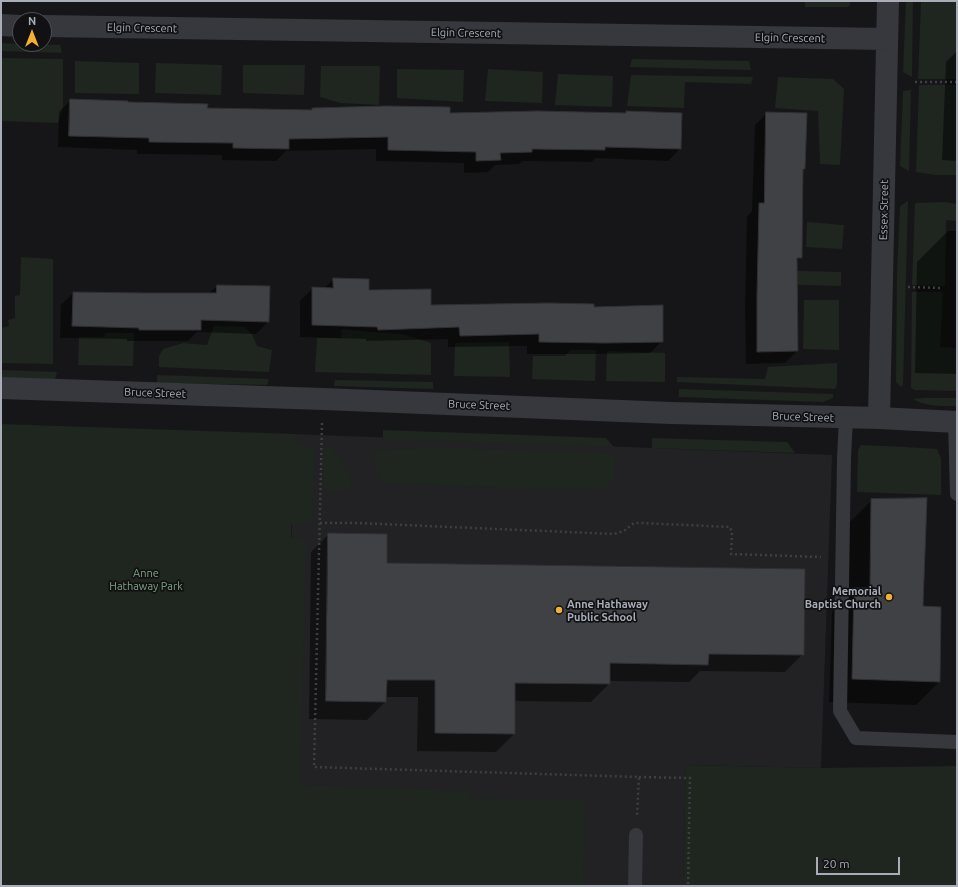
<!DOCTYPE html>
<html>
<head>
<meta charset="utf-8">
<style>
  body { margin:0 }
  #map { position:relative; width:958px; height:887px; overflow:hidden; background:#161618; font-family:Ubuntu,sans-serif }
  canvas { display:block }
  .frame { position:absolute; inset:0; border:2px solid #a8adb8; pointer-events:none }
  .north { position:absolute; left:12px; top:12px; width:40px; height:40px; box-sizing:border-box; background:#111113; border:1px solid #4d4f55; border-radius:50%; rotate:0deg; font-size:11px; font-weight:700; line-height:16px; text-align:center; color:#a8adb8 }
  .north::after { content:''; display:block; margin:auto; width:14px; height:18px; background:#f2b134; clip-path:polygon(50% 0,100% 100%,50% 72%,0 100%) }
  .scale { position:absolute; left:816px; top:857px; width:84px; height:18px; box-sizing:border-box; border:2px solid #a8adb8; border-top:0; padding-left:5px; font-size:12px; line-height:14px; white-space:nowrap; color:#a8adb8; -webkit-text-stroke:3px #111113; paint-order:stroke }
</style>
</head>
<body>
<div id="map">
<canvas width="958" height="887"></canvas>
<div class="frame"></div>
<div class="north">N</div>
<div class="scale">20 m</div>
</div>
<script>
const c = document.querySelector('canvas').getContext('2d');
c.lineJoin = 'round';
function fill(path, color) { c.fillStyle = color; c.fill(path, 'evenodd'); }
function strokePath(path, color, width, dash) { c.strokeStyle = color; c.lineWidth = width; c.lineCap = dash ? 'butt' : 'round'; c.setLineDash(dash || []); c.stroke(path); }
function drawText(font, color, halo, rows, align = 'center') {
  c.font = font + ' Ubuntu,sans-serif'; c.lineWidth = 3.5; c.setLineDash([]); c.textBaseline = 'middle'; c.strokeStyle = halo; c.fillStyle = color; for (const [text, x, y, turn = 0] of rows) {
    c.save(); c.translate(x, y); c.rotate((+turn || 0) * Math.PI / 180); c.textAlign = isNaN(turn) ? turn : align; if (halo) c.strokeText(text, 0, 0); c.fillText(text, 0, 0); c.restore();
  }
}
fill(new Path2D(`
  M293,434L832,455L821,768L686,765L683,886H455L288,793Z`), '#222225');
fill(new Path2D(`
  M805,1H850V5L848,7H805Z
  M906,1H913L912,77L903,72Z
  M921,1H957V79H918Z
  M1,43L60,45L62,53L1,51Z
  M1,58L63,59V108L58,123L1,121V92L2,91L1,90Z
  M632,59L749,61L751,70L630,67Z
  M75,61L139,63V94L75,93Z
  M156,63L222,65L221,95L155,93Z
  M243,65H305L304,95L243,93Z
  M321,66H380L379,105L340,103L320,97Z
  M397,69L464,70L463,102L397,98Z
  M488,69L543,72L542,103L485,101Z
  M558,74L613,76L612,107L555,105Z
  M631,75L753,77L751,84L685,82L684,108L627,106Z
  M778,77L833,79L844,89L840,165L820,164L818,111L775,108Z
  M919,85H957V175H935L916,172Z
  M911,90L909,171L900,166L903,91Z
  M908,201L903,385L901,387L896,382L897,272L900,206Z
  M945,202L956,204L957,221L946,220L945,286L912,285L915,203Z
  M807,222L844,225L842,249L806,247Z
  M21,257L53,259V364L1,363V328L9,326L8,320L15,318V296L20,295Z
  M769,270L841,272V286L769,284Z
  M912,292H943L940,347L957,348V391L915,390L911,388Z
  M804,300H839V350L803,349Z
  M214,326L245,327L252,334L257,346L272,350L269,372L159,367V356L163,349L183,343L207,345Z
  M342,329L370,332L402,334L431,343V375L315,372L317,338H341Z
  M105,333H134L133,366L78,365L79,337H104Z
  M509,342L510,377L454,376L455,343Z
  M570,350H596L595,381L532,379L533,356H565Z
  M607,351L665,353V382L606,381Z
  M837,363V384L835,389L677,382V377L765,379L768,367Z
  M1,370L57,372L55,380L1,378Z
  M157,375L269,379L267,385L157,383Z
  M335,380L433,382V389L334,386Z
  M679,389L833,394V398L823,402L679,397Z
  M925,398H957V406C941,406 926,407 913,399Z
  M1,424L293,434V442L315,448L312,523L291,525V539L306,538L300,785L467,791L470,794V798L585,800L583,886H1Z
  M383,430L606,438L614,447L383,439Z
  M652,438L787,442L795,453L652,448Z
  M861,445L905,447L937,449L941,458V495L857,492L858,450Z
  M324,447H332L350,476L352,483L346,490H326L323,486Z
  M450,448L614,454V479L607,486L600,490L391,484L379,478L375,465L372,450Z
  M686,765L821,768L957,766V886H683Z`), '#1e261f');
fill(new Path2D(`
  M957,51V161L942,160L946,62Z
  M71,100L206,108L310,111L312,109L386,107L449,114H625L627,112L680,149L668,161L595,158L592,162L523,161L519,164L495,165L488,172L464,173V163L376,161V149L286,151L276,161L222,160V155L137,154V150L58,147L59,112Z
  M767,113L804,169L802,171L801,257L796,261L797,351L785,363L746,364L745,308L747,217L752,211L755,125Z
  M948,231H957V374L915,373L917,262Z
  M333,279L368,291L430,306L593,308L662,341L650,353L592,354H527V346L448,347V339L366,341V339L300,337V301L313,288L324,289Z
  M217,286L268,322L256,334L197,332L188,341H127V339L60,338L61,305L73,293L208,294Z
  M872,500L922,607L939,682L916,705L829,702L832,612L847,596L849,523Z
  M329,534L386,564L803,654L785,672L700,671L689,682L609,681V684L591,702L514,701V734L496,752L417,751L418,697H385V702L367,720L309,719L311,552Z`), '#0007');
const building = new Path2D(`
  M70,99L128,101V102L208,104L207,108L312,110V108L386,106L450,107V113L538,111L626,113V111L682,113L681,149L605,147V150L532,149V152L500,153L501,160L476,161V152L388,150V137L289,139V149L233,148V143L149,142V138L69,136Z
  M766,112L807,113L805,169H803L802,258H797L798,351L757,352V296L759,203H764Z
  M333,278L369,279V290L431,289V305L549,303L594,304V307L663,305V342L605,343L539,342V334L460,336L459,327L378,330L377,327L312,325V287L333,288Z
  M217,285L270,286L269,322L201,320V330H139V328L72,326L73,292L145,293H216Z
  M927,498L923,606L941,607L940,682L852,679L854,588H870L871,499Z
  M328,533L387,534V563L805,569L804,655L709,654L708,665L610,663V684L515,683V734L435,733V680H387L386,702L326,701Z`);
fill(building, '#404145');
strokePath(building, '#303034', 1);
strokePath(new Path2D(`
  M915,82H957
  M908,287L941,288
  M322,423L314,767L639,777L637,815
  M320,523H357L614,534L624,531L634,523H641L730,527L732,532L731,554L821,557
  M639,777L690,778L688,886`), '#3d3f44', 2.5, [2, 3]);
strokePath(new Path2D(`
  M846,418L844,458L840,711L856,738L957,742
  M955,422L957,494
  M635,886L636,835`), '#37383d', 14);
strokePath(new Path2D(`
  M1,25L20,26
  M44,26L887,39
  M1,388L323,399L671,413L879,418L957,422
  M879,418L888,1`), '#37383d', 22);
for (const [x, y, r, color] of [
  [889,597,4,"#f2b134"],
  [559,610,4,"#f2b134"]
]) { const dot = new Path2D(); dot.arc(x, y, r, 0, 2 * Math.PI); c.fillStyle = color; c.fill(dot); strokePath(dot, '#111113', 1.5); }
drawText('11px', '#a8adb8', '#111113', [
  ["Elgin Crescent",142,28,1],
  ["Elgin Crescent",466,33,1],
  ["Elgin Crescent",790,38,1],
  ["Essex Street",884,210,-89],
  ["Bruce Street",155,393,2],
  ["Bruce Street",479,405,2],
  ["Bruce Street",803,417,2]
]);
drawText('11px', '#7fa381', '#111113', [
  ["Anne",146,573],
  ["Hathaway Park",146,586]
]);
drawText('bold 11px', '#a8adb8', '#111113', [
  ["Memorial",881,591],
  ["Baptist Church",881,604],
  ["Anne Hathaway",567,604,"left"],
  ["Public School",567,617,"left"]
], 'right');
</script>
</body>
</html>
